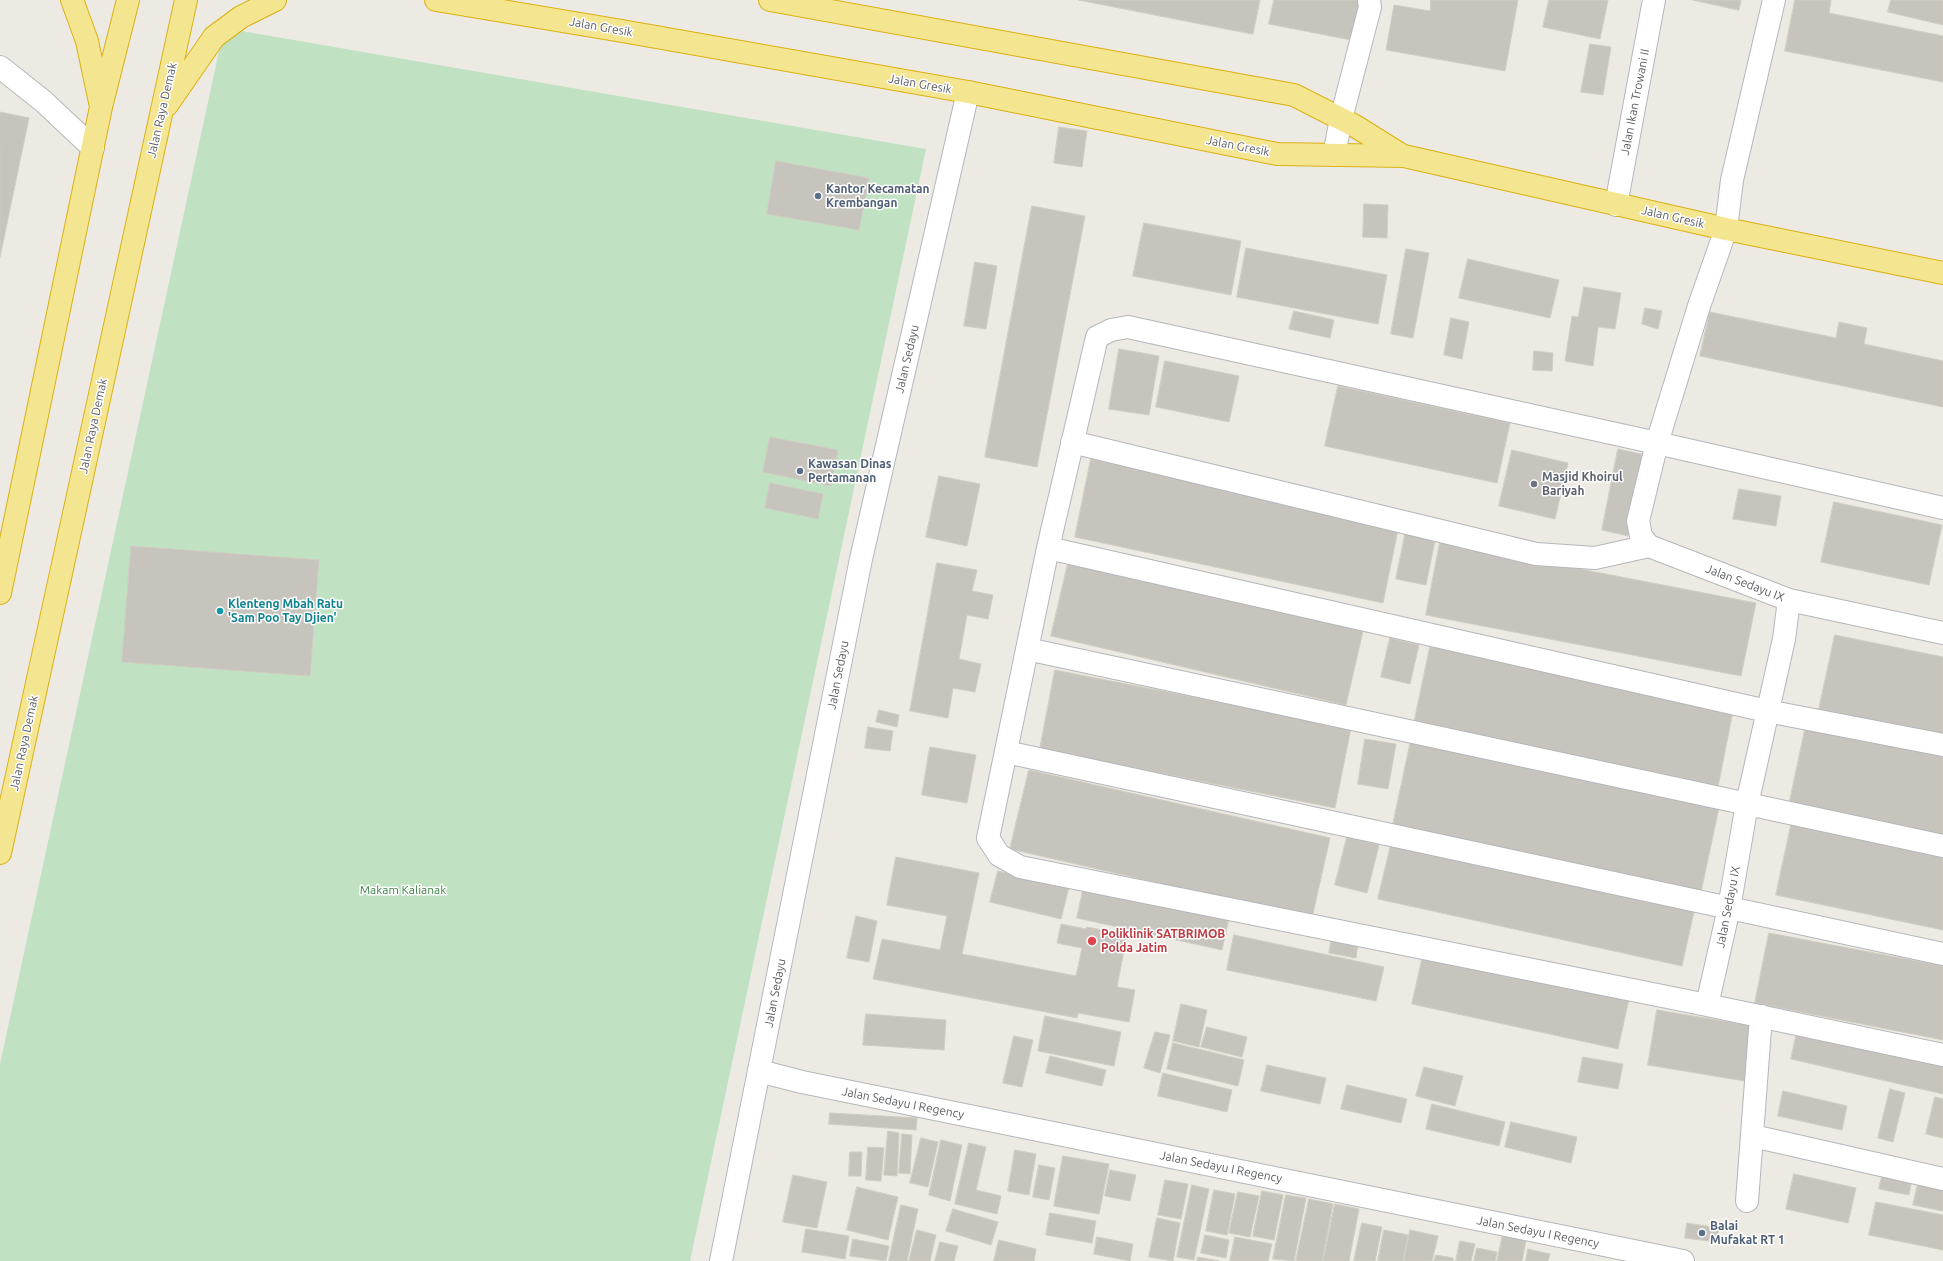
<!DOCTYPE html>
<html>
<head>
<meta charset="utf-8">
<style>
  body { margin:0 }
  canvas { display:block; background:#eceae2 }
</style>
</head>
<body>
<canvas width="1943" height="1261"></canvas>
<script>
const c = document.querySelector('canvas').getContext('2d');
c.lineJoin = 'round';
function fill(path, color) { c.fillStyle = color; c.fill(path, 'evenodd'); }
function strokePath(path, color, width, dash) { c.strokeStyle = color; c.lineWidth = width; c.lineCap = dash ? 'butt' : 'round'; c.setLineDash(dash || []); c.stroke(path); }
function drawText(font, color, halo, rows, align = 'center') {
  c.font = font + ' Ubuntu,sans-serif'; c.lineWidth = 3; c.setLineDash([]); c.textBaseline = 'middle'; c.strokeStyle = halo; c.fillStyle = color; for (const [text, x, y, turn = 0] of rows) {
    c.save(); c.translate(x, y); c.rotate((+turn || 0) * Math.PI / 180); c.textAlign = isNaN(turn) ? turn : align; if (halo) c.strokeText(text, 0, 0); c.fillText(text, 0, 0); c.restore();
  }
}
fill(new Path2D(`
  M224,28L926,149L690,1261H0V1064Z`), '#c0e2c3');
const building = new Path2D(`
  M1079,0H1260L1253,34Z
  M1274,0H1365L1356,41L1269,24Z
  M1431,0H1518L1505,71L1386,50L1394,5L1430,11Z
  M1549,0H1608L1600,39L1543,27Z
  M1693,0H1741L1739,10Z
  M1795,0H1831L1829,13L1943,36V82L1785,51Z
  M1891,0H1943V25L1888,12Z
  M1590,44L1611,47L1603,95L1581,92Z
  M0,112L29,118L0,257Z
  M1059,127L1087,131L1082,167L1054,163Z
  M776,161L869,178L859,230L767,214Z
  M1364,204L1388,205L1387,238L1363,237Z
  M1032,206L1085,216L1037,467L985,457Z
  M1144,223L1241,241L1231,295L1133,276Z
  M1246,248L1387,275L1378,324L1237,297Z
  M1406,249L1429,253L1413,338L1391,334Z
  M1468,259L1559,280L1550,318L1459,298Z
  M975,262L997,266L986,329L964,326Z
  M1584,287L1621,293L1615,329L1598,327L1593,366L1565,361L1572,316L1578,317Z
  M1645,308L1662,311L1658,329L1642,324Z
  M1294,311L1334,320L1330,338L1289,329Z
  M1710,312L1836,338L1839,322L1867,328L1864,344L1943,361V407L1700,356Z
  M1451,318L1469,322L1462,359L1444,355Z
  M1119,349L1159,356L1149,415L1109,409Z
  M1534,351L1553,353L1552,371L1533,370Z
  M1165,361L1239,376L1229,422L1156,407Z
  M1338,386L1510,423L1497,483L1325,446Z
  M770,437L838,450L831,486L763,472Z
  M1618,449L1645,455L1628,536L1602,530Z
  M1512,450L1568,463L1555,519L1499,506Z
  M1091,459L1399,525L1383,603L1075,537Z
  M939,476L980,484L967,546L926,537Z
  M770,483L823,494L818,519L765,508Z
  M1739,489L1781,496L1776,526L1733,519Z
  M1834,502L1942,525L1929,585L1821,562Z
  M1406,530L1436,536L1426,585L1396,579Z
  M1440,542L1756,603L1741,676L1426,615Z
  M131,546L319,560L310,676L122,662Z
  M1069,559L1364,627L1346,705L1051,636Z
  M937,563L977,570L972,591L993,595L988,619L967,615L959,659L981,664L975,692L953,688L948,718L910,711Z
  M1835,635L1943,657V735L1819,709Z
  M1390,638L1419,645L1410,684L1381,677Z
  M1430,647L1734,706L1718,787L1413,728Z
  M1055,670L1351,728L1335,808L1040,749Z
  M879,710L899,715L897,727L876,722Z
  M1806,725L1943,755V838L1789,805Z
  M868,727L893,731L890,751L865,748Z
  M1365,739L1396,744L1388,789L1358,784Z
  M1411,740L1720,803L1701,892L1392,829Z
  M930,747L976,755L967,803L922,795Z
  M1029,770L1330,838L1312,918L1010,849Z
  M1793,816L1943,847V930L1776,895Z
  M1347,837L1379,845L1367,893L1335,885Z
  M1392,840L1695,907L1682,966L1378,899Z
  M896,857L979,873L962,954L1076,976L1082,948L1057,943L1061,924L1086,929L1087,927L1127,935L1117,987L1135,990L1129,1022L1078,1013L1077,1018L873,979L882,939L940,950L947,916L887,905Z
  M998,871L1069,887L1061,919L990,902Z
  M1084,886L1229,918L1222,950L1077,918Z
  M856,916L877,921L869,962L847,958Z
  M1333,932L1359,936L1356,958L1329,953Z
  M1769,933L1943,966V1040L1755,1003Z
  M1234,935L1384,967L1376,1001L1227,970Z
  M1423,955L1629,999L1618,1049L1412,1004Z
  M1181,1004L1207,1010L1199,1047L1173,1041Z
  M1657,1010L1759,1027L1750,1082L1648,1065Z
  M866,1014L946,1020L944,1050L863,1045Z
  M1045,1016L1121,1032L1114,1066L1038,1051Z
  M1207,1027L1247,1037L1242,1057L1201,1047Z
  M1798,1027L1943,1060V1094L1791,1059Z
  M1155,1032L1170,1035L1160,1073L1144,1068Z
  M1014,1036L1033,1040L1022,1087L1003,1083Z
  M1173,1043L1244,1060L1238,1086L1167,1069Z
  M1050,1056L1106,1070L1102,1086L1046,1073Z
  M1583,1057L1623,1064L1618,1089L1578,1082Z
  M1267,1065L1326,1078L1320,1104L1261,1091Z
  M1424,1067L1463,1076L1455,1106L1416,1096Z
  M1163,1073L1232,1090L1227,1112L1158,1096Z
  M1347,1085L1407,1099L1401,1123L1341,1109Z
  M1890,1089L1905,1093L1893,1142L1878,1138Z
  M1783,1091L1847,1106L1842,1130L1778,1116Z
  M1935,1097L1943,1099V1138L1926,1134Z
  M1432,1104L1505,1122L1499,1146L1426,1129Z
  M830,1113L917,1118L916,1130L829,1124Z
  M1511,1122L1577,1137L1571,1163L1505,1147Z
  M888,1131L899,1133L897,1176L884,1175Z
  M902,1134L912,1135L910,1174L899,1173Z
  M921,1138L938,1142L928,1187L910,1183Z
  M941,1140L962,1145L950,1201L929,1195Z
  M969,1143L986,1147L976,1190L1001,1196L997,1214L955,1204Z
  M868,1147L884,1148L881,1181L866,1180Z
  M1015,1150L1036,1154L1029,1195L1008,1191Z
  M850,1152H862L861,1176H849Z
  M1063,1156L1109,1164L1099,1214L1054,1206Z
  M1039,1165L1055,1168L1049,1200L1033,1197Z
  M1884,1168L1913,1174L1909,1195L1879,1189Z
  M1110,1170L1136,1175L1130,1201L1105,1196Z
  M1794,1174L1856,1188L1848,1223L1786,1209Z
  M793,1175L827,1182L817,1228L783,1222Z
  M1919,1179L1943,1184V1211L1913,1205Z
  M1165,1180L1188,1184L1181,1219L1158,1215Z
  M1192,1185L1209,1189L1194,1260L1177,1257Z
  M857,1187L898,1197L888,1240L847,1230Z
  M1214,1190L1235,1194L1227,1235L1206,1231Z
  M1262,1191L1283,1195L1274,1240L1253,1236Z
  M1238,1192L1259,1196L1250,1237L1229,1233Z
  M1286,1195L1306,1198L1294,1261L1273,1259Z
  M1309,1199L1333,1204L1322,1261H1296Z
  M1876,1202L1943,1215V1250L1869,1235Z
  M1335,1204L1359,1209L1349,1261H1323Z
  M901,1205L918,1209L907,1261H889Z
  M953,1209L998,1222L991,1245L946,1231Z
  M1050,1213L1096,1221L1092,1243L1046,1235Z
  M1157,1218L1180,1223L1173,1261L1149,1257Z
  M1362,1223L1382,1227L1375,1261H1354Z
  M1687,1223L1719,1228L1717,1242L1685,1238Z
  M1505,1225L1528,1230L1522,1261H1497Z
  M806,1229L849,1236L845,1259L802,1252Z
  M917,1230L936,1235L930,1261H909Z
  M1384,1230L1408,1235L1403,1261H1378Z
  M1410,1230L1438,1236L1432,1261H1404Z
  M1205,1235L1229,1240L1226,1258L1201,1253Z
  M1097,1237L1133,1244L1130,1261L1094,1254Z
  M1235,1237L1272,1244L1268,1261H1230Z
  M853,1239L889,1246L886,1261L850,1256Z
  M999,1240L1036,1249L1034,1261H994Z
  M1460,1241L1475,1244L1471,1261H1456Z
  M940,1242L958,1246L954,1261H935Z
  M1477,1248L1497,1252L1495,1261H1474Z
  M1528,1249L1550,1254L1548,1261H1526Z
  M1436,1255L1453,1258V1261H1434Z
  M1198,1257L1219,1261H1197Z`);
fill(building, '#c7c4be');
strokePath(building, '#d0cdc1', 1);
const minor = new Path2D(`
  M0,67L43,101L93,148
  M1334,155L1341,119L1370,7L1369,0
  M1616,205L1654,0
  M1072,442L1536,554L1595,558L1649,546
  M1943,508L1657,443L1128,327L1111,330L1097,337L1048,548L988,838L999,855L1020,867L1707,1005L1943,1055
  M1048,548L1767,711L1943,745
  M1789,600L1943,633
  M1027,649L1943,846
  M1006,752L1943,954
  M1707,1005L1729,908L1747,804L1784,639L1789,600L1649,546L1641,536L1638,521L1657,443L1699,306L1726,229L1732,180L1774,0
  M759,1071L802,1082L1683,1261
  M1753,1136L1943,1179
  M1747,1201L1761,1016
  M721,1261L861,559L968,92`);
const highway = new Path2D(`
  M72,0L87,41L100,102
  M436,0L622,31L968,92L1277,154L1404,156L1726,229L1943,273
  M770,0L1294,95L1355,126L1403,156
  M167,105L214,37L241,17L275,0
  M0,593L101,107L128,0
  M0,853L186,0`);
strokePath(minor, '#b4b7bb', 24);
strokePath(highway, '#dbb113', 24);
strokePath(minor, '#fff', 22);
strokePath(highway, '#f4e591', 22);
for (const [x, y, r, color] of [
  [818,196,4,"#5c6f8a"],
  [800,471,4,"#5c6f8a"],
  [1534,484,4,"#6b7280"],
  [220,611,4,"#0f9aa8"],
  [1092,941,5,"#e0444e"],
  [1702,1233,4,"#5c6f8a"]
]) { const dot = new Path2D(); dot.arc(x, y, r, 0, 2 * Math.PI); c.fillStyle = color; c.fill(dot); strokePath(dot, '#fff', 1.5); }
drawText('12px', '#5a5d61', '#fff', [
  ["Jalan Gresik",601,27,10],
  ["Jalan Gresik",920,84,10],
  ["Jalan Ikan Trowani II",1635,102,-79],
  ["Jalan Raya Demak",162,110,-77],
  ["Jalan Gresik",1238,146,11],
  ["Jalan Gresik",1673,217,13],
  ["Jalan Sedayu",907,359,-77],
  ["Jalan Raya Demak",93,426,-78],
  ["Jalan Sedayu IX",1745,583,21],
  ["Jalan Sedayu",838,675,-79],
  ["Jalan Raya Demak",24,743,-78],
  ["Jalan Sedayu IX",1728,907,-79],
  ["Jalan Sedayu",775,993,-79],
  ["Jalan Sedayu I Regency",903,1103,11],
  ["Jalan Sedayu I Regency",1221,1167,11],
  ["Jalan Sedayu I Regency",1538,1232,11]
]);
drawText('bold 12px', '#4e5e75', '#fff', [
  ["Kantor Kecamatan",826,189],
  ["Krembangan",826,203],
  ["Kawasan Dinas",808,464],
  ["Pertamanan",808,478],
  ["Balai",1710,1226],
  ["Mufakat RT 1",1710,1240]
], 'left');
drawText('bold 12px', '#5b616d', '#fff', [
  ["Masjid Khoirul",1542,477],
  ["Bariyah",1542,491]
], 'left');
drawText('bold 12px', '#0d838f', '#fff', [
  ["Klenteng Mbah Ratu",228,604],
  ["'Sam Poo Tay Djien'",228,618]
], 'left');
drawText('12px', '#3b7f45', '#fff', [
  ["Makam Kalianak",403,890]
]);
drawText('bold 12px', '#be3a42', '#fff', [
  ["Poliklinik SATBRIMOB",1101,934],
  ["Polda Jatim",1101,948]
], 'left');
</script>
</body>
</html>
